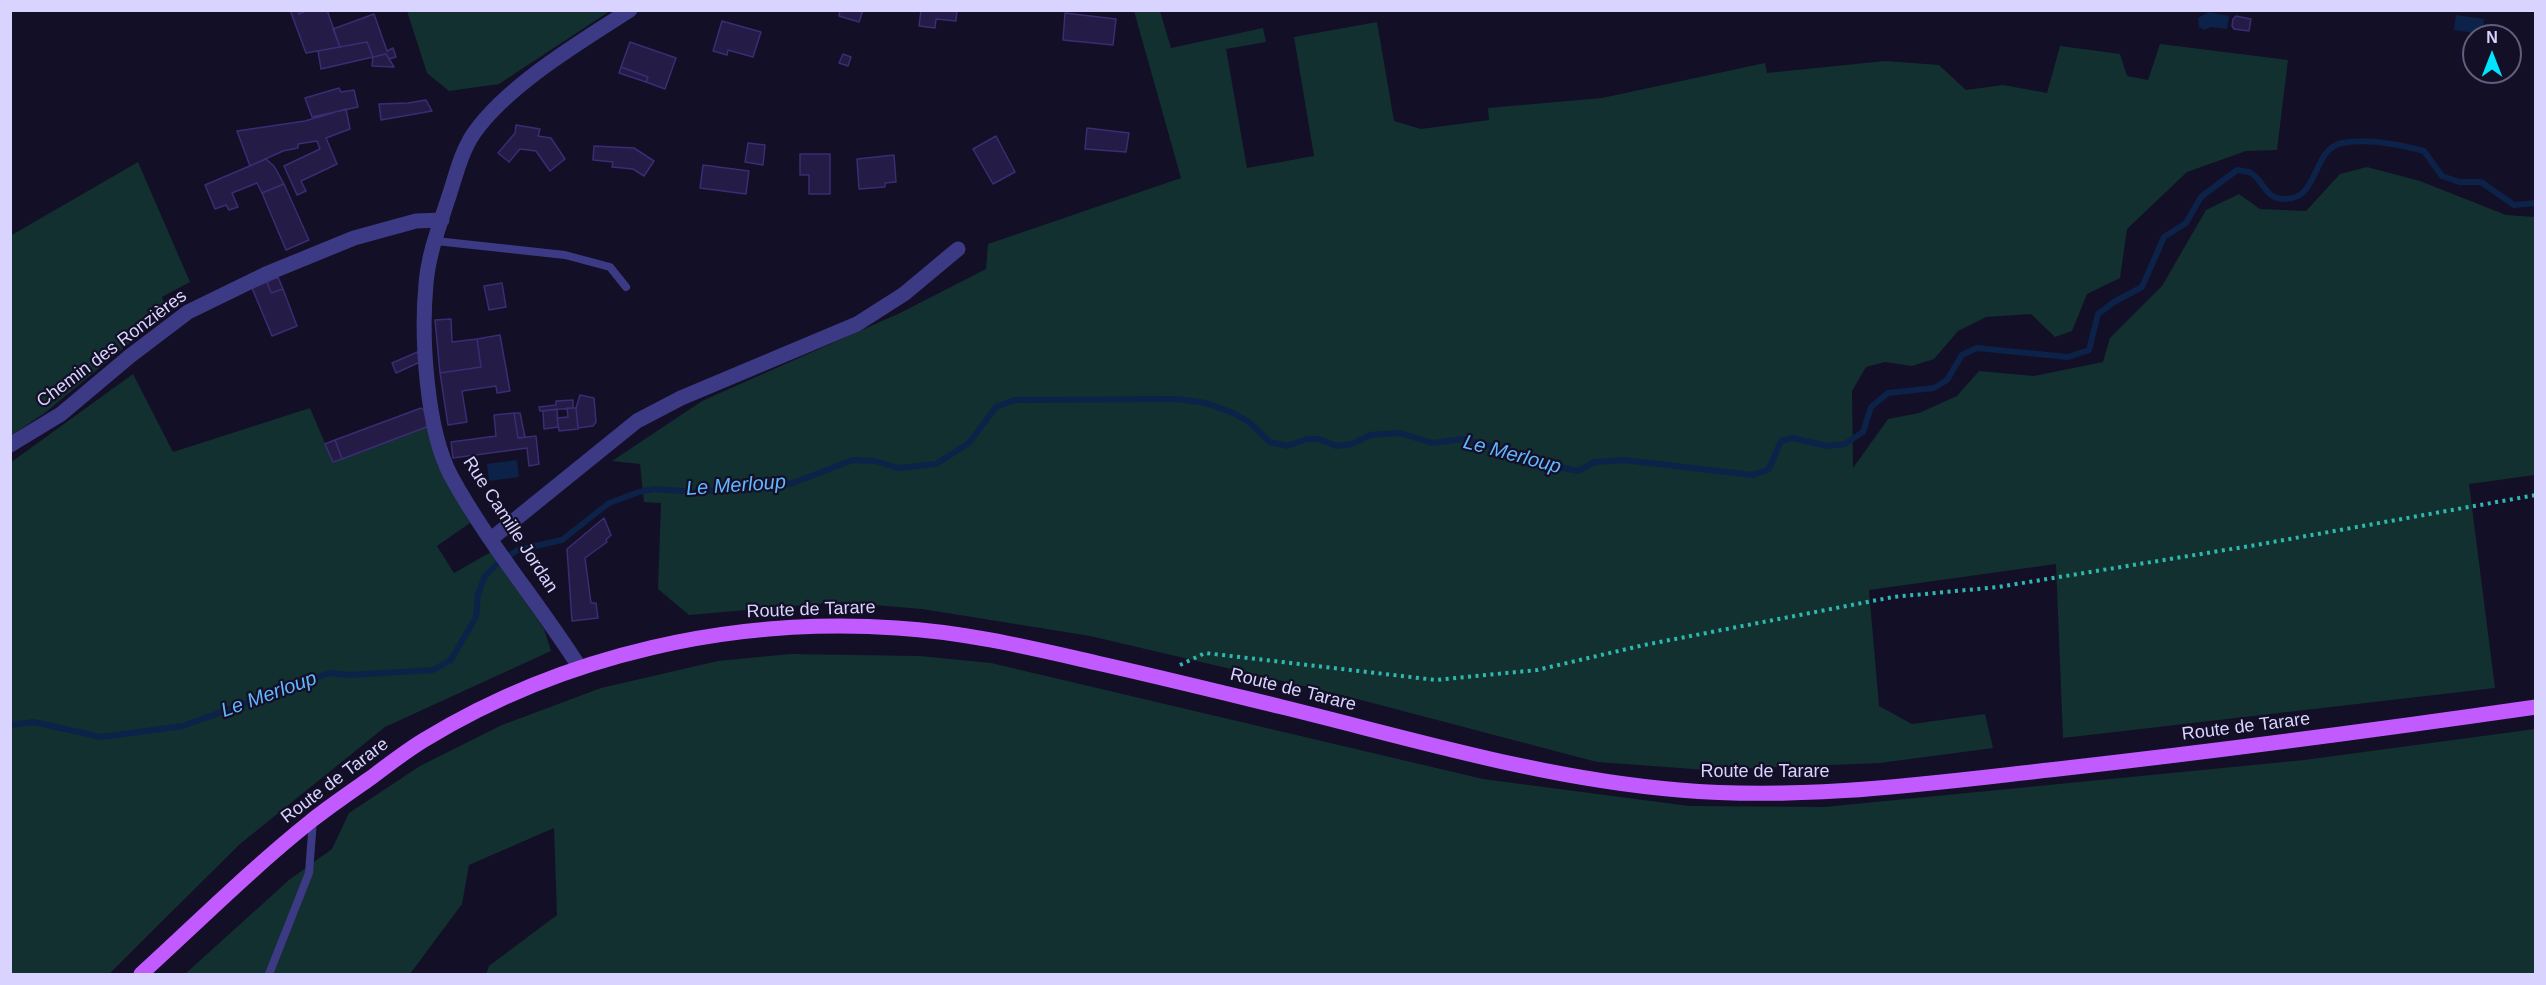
<!DOCTYPE html>
<html>
<head>
<meta charset="utf-8">
<style>
  body { margin:0 }
  #map { position:relative; width:2546px; height:985px; overflow:hidden; background:#130f26; font-family:Arial,sans-serif }
  canvas { display:block }
  .frame { position:absolute; inset:0; border:12px solid #d9d4ff; pointer-events:none }
  .north { position:absolute; left:2462px; top:24px; width:60px; height:60px; box-sizing:border-box; background:#130f26; border:2px solid #625e7d; border-radius:50%; rotate:0deg; font-size:16px; font-weight:700; line-height:24px; text-align:center; color:#d9d4ff }
  .north::after { content:''; display:block; margin:auto; width:21px; height:27px; background:#00e5ff; clip-path:polygon(50% 0,100% 100%,50% 72%,0 100%) }
</style>
</head>
<body>
<div id="map">
<canvas width="2546" height="985"></canvas>
<div class="frame"></div>
<div class="north">N</div>
</div>
<script>
const c = document.querySelector('canvas').getContext('2d');
c.lineJoin = 'round';
function fill(path, color) { c.fillStyle = color; c.fill(path, 'evenodd'); }
function strokePath(path, color, width, dash) { c.strokeStyle = color; c.lineWidth = width; c.lineCap = dash ? 'butt' : 'round'; c.setLineDash(dash || []); c.stroke(path); }
function drawText(font, color, halo, rows, align = 'center') {
  c.font = font + ' Arial,sans-serif'; c.lineWidth = 4.5; c.setLineDash([]); c.textBaseline = 'middle'; c.strokeStyle = halo; c.fillStyle = color; for (const [text, x, y, turn = 0] of rows) {
    c.save(); c.translate(x, y); c.rotate((+turn || 0) * Math.PI / 180); c.textAlign = isNaN(turn) ? turn : align; if (halo) c.strokeText(text, 0, 0); c.fillText(text, 0, 0); c.restore();
  }
}
fill(new Path2D(`
  M407,11V10L610,11L499,84L449,91L427,73Z
  M1134,11H1160L1171,48L1263,28L1266,42L1226,49L1247,168L1314,156L1294,37L1377,22L1394,121L1421,129L1489,120L1488,108L1602,98L1765,63L1767,73L1885,61L1939,65L1966,90L2003,85L2047,93L2060,46L2120,54L2127,76L2148,80L2160,44L2288,60L2277,150L2246,151L2187,172L2127,229L2120,278L2087,294L2072,331L2055,337L2031,314L1986,317L1958,331L1934,359L1912,366L1885,362L1866,367L1852,391L1853,468L1888,419L1919,413L1957,396L1979,371L2034,376L2103,362L2110,338L2162,286L2206,210L2239,194L2260,209L2306,211L2340,174L2367,167L2420,181L2506,215L2535,217V475L2469,484L2495,688L2063,738L2056,564L1869,590L1879,706L1912,724L1985,714L1993,748L1880,763L1707,770L1597,762L1342,695L1090,636L922,609L838,602L689,615L658,589L661,503L644,502L640,464L612,461L702,401L900,313L986,269L988,244L1181,178Z
  M138,162L190,282L162,297L167,312L46,412L11,436L10,236Z
  M133,374L173,452L310,408L333,462L429,426L438,466L470,523L437,546L454,573L491,552L544,629L551,651L385,727L240,844L109,974H11L10,463Z
  M790,654L920,656L991,663L1483,779L1689,806L1824,807L2304,760L2535,729V974H486L489,966L557,915L554,828L469,865L462,904L410,974H185L289,880L332,849L349,813L420,766L502,725L601,688L718,661Z`), '#12302f');
fill(new Path2D(`
  M2209,12L2229,16L2227,29L2211,27L2204,30L2199,27L2198,18Z
  M2456,15L2484,19L2482,34L2454,30Z
  M517,460L519,477L489,481L487,464Z`), '#0c2248');
strokePath(new Path2D(`
  M10,725L34,722L101,737L183,726L329,673L350,675L433,670L451,660L476,617L478,594L485,576L499,562L518,550L562,540L609,503L639,492L654,489L698,492L790,484L853,460L875,461L898,468L936,464L969,443L996,407L1015,400L1177,399L1206,403L1233,413L1249,422L1270,442L1287,446L1307,439H1319L1336,446L1352,444L1370,435L1400,433L1432,443L1463,439L1490,446L1511,457L1578,471L1595,462L1624,460L1753,475L1769,469L1781,441L1793,438L1827,446L1845,444L1863,432L1871,407L1888,393L1934,388L1947,380L1962,355L1977,348L2068,357L2089,350L2098,314L2114,302L2142,287L2164,237L2186,223L2201,197L2237,170C2241,171 2247,171 2251,173C2265,182 2265,200 2286,199C2319,199 2312,149 2342,143C2366,138 2401,145 2424,151L2442,176L2459,182H2481L2514,205L2536,203`), '#0c2248', 6);
const building = new Path2D(`
  M290,10H298L299,14L308,10H327L340,47L306,53Z
  M863,10L859,22L839,16L840,10Z
  M921,10H957L956,21L936,19L935,28L919,26Z
  M1065,13L1116,19L1113,45L1063,40Z
  M374,14L387,51L393,48L396,57L389,59L386,54L373,57L367,42L340,47L333,29Z
  M2236,16L2251,19L2249,31L2234,29L2232,26L2233,19Z
  M722,21L761,32L753,57L728,50L727,55L713,51Z
  M367,42L373,57L321,69L318,51Z
  M630,42L676,58L665,89L646,82L648,77L621,67Z
  M386,54L394,67L372,66L373,57Z
  M843,54L851,57L848,66L839,63Z
  M621,67L648,77L646,82L619,73Z
  M339,88L341,92L354,90L358,107L312,117L305,98Z
  M426,100L432,111L381,120L379,104L408,103Z
  M346,109L350,129L326,138L337,164L301,181L306,191L297,195L284,166L320,149L317,141L298,144V148L283,151L250,166L237,131L305,121Z
  M516,125L540,129L538,136L551,138L565,159L550,171L536,151L520,149L509,162L498,153L515,133Z
  M1087,128L1129,133L1126,152L1085,149Z
  M996,136L1015,172L993,184L973,149Z
  M748,143L765,145L763,165L745,162Z
  M594,146L634,148L654,161L644,176L633,169L612,167L613,162L593,160Z
  M800,154H830V194H809V175H800Z
  M894,155L896,182L885,183V187L859,189L857,159Z
  M266,159L274,166L284,184L262,193L257,183L232,193L238,207L229,210L226,205L215,209L205,185Z
  M703,165L749,171L746,194L700,188Z
  M284,184L309,240L286,250L262,193Z
  M278,277L283,289L271,293L267,282Z
  M267,282L271,293L283,289L297,326L272,336L252,288Z
  M502,283L506,307L489,310L484,286Z
  M451,319L452,342L477,339L481,367L440,373L435,320Z
  M500,335L510,391L497,393L496,386L462,391L467,422L448,425L440,373L481,367L477,339Z
  M420,351V362L396,373L392,363Z
  M580,395L594,398L596,422L593,426L578,428L576,408Z
  M573,400V408L540,411L539,407L556,405V401Z
  M421,408L427,412L429,426L342,459L335,440Z
  M567,408H576L578,429L559,431L557,418L568,417Z
  M557,409L558,427L544,429L543,411Z
  M514,413L518,438L536,436L539,464L529,466L527,448L453,458L451,442L496,436L494,415Z
  M514,413H520L525,437L518,438Z
  M335,440L342,459L333,462L325,444Z
  M604,518L611,535L606,540L607,542L585,558L591,603H596L598,618L572,621L567,549Z`);
fill(building, '#241b47');
strokePath(building, '#3b2d73', 1.5);
strokePath(new Path2D(`
  M1180,665L1205,653L1436,680L1537,670L1644,645L1893,597L1998,587L2256,545L2536,495`), '#2fb8b0', 4, [3, 4.5]);
strokePath(new Path2D(`
  M436,241L565,255L610,267L626,287
  M269,974L309,873L313,820`), '#3d3a85', 8);
strokePath(new Path2D(`
  M10,445L61,414L130,356L188,312L266,274L354,238L416,221L442,220
  M491,539L637,421L681,398L857,324L904,294L958,249
  M580,668C539,603 488,544 451,476C426,429 421,336 426,284C428,255 440,224 449,196C456,175 461,152 474,133C508,85 580,42 630,10`), '#3d3a85', 15);
strokePath(new Path2D(`
  M141,974C197,923 251,869 311,821C330,806 352,791 372,777C389,764 406,751 424,740C565,654 733,617 897,628C965,632 1031,648 1097,663C1159,677 1220,692 1282,707C1413,739 1544,779 1679,790C1806,801 1931,783 2058,769C2217,751 2376,730 2536,707`), '#c25bff', 15);
drawText('18px', '#d9d4ff', '#130f26', [
  ["Chemin des Ronzières",112,349,-37],
  ["Rue Camille Jordan",510,525,57],
  ["Route de Tarare",811,610,-2],
  ["Route de Tarare",1293,690,14],
  ["Route de Tarare",2246,727,-7],
  ["Route de Tarare",1765,772],
  ["Route de Tarare",335,781,-37]
]);
drawText('italic 20px', '#62b6ff', '#130f26', [
  ["Le Merloup",1512,455,15],
  ["Le Merloup",736,486,-4],
  ["Le Merloup",269,695,-20]
]);
</script>
</body>
</html>
